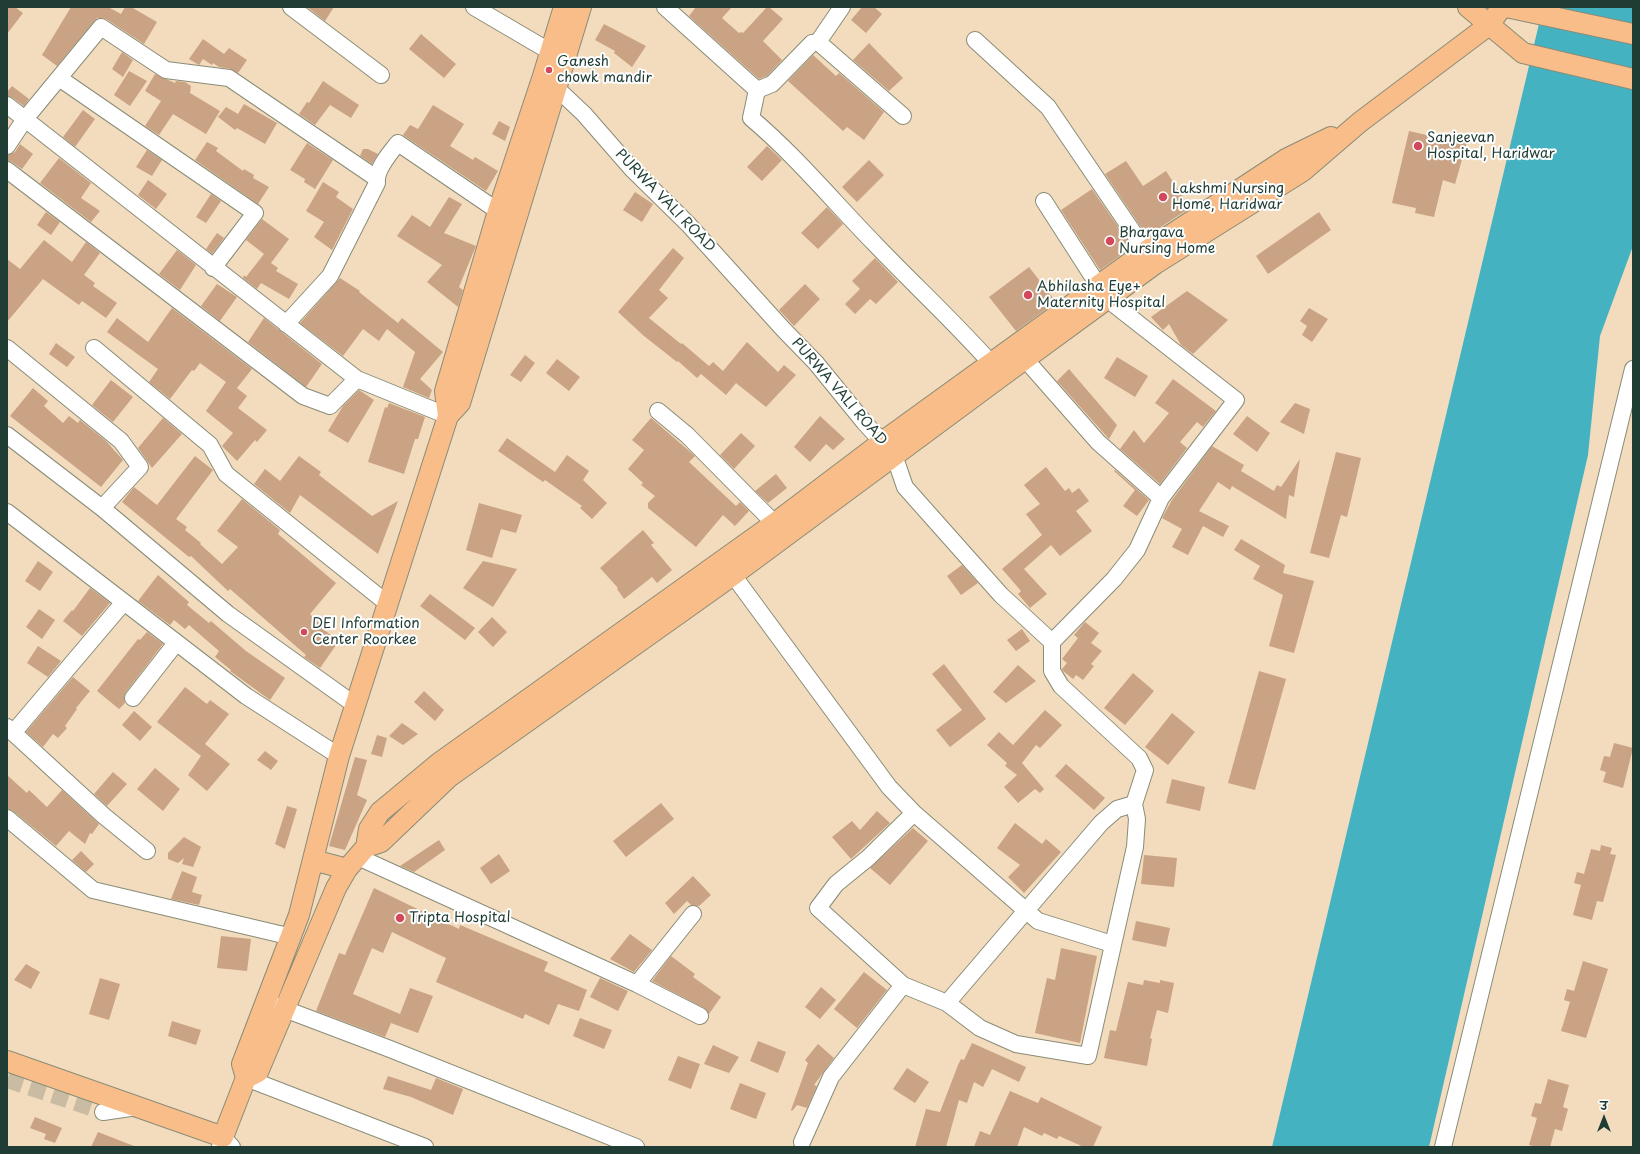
<!DOCTYPE html>
<html>
<head>
<meta charset="utf-8">
<style>
  body { margin:0 }
  #map { position:relative; width:1640px; height:1154px; overflow:hidden; background:#f3dcbd; font-family:"Playpen Sans","Playpen Sans Deva",sans-serif }
  canvas { display:block }
  .frame { position:absolute; inset:0; border:8px solid #1f3d34; pointer-events:none }
  .north { position:absolute; left:1584px; top:1098px; width:40px; height:40px; -webkit-text-stroke:3px #fff; paint-order:stroke; rotate:0deg; font-size:11px; font-weight:700; line-height:16px; text-align:center; color:#1f3d34 }
  .north::after { content:''; display:block; margin:auto; width:14px; height:18px; background:#1f3d34; clip-path:polygon(50% 0,100% 100%,50% 72%,0 100%) }
</style>
</head>
<body>
<div id="map">
<canvas width="1640" height="1154"></canvas>
<div class="frame"></div>
<div class="north">उ</div>
</div>
<script>
const c = document.querySelector('canvas').getContext('2d');
c.lineJoin = 'round';
function fill(path, color) { c.fillStyle = color; c.fill(path, 'evenodd'); }
function strokePath(path, color, width, dash) { c.strokeStyle = color; c.lineWidth = width; c.lineCap = dash ? 'butt' : 'round'; c.setLineDash(dash || []); c.stroke(path); }
function drawText(font, color, halo, rows, align = 'center') {
  c.font = font + ' "Playpen Sans",sans-serif'; c.lineWidth = 4; c.setLineDash([]); c.textBaseline = 'middle'; c.strokeStyle = halo; c.fillStyle = color; for (const [text, x, y, turn = 0] of rows) {
    c.save(); c.translate(x, y); c.rotate((+turn || 0) * Math.PI / 180); c.textAlign = isNaN(turn) ? turn : align; if (halo) c.strokeText(text, 0, 0); c.fillText(text, 0, 0); c.restore();
  }
}
fill(new Path2D(`
  M1543,7H1633V246L1600,336L1588,455L1429,1147H1272Z`), '#45b2c2');
fill(new Path2D(`
  M7,7H15L23,13L7,34Z
  M71,7H108L121,14L125,7H131L157,22L144,44L106,19L97,18L57,66L42,55Z
  M307,7H334L325,21Z
  M696,7H732L722,18L739,33L741,32L743,33L767,7H769L783,19L763,41L782,60L767,76L759,79L689,16Z
  M862,7H874L882,14L866,33L851,20Z
  M604,24L646,46L632,67L614,53L615,51L595,40Z
  M421,34L456,64L444,78L409,49Z
  M203,39L224,54L229,48L247,60L238,73L231,69L219,67L213,63L212,65L203,59L199,65L189,59Z
  M869,43L903,78L889,91L853,60Z
  M122,52L133,60L123,77L112,69Z
  M813,55L836,76L839,73L884,112L864,140L847,127L843,131L788,81Z
  M129,71L147,81L130,106L114,95Z
  M155,74L175,83L176,81L185,82L191,86L190,93L220,111L206,134L173,114L159,135L145,126L161,101L145,91Z
  M323,81L359,105L351,118L330,105L315,125L299,114L307,102L309,103Z
  M12,86L29,99L24,106L13,98L7,96V92Z
  M244,104L277,123L265,144L237,128L235,130L218,117L226,107L238,114Z
  M433,105L464,124L450,146L473,160L475,157L498,171L486,191L403,135L410,125L418,129Z
  M83,110L95,119L75,147L63,137Z
  M499,121L510,127L505,141L492,134Z
  M1409,131L1440,138L1441,134L1467,142L1455,184L1443,180L1434,217L1415,213L1416,208L1392,203Z
  M207,142L218,148L216,151L243,171L244,169L254,175L253,178L269,187L258,204L195,160Z
  M307,143L333,160L315,189L304,182L305,179L290,170Z
  M20,144L33,154L22,169L12,162L7,161V155L15,152Z
  M767,146L782,160L762,181L747,167Z
  M363,149H368L378,154L372,164L360,156Z
  M147,150L162,160L152,176L136,167Z
  M59,158L91,183L81,198L100,211L91,222L40,183Z
  M869,160L884,175L857,202L842,187Z
  M1126,161L1143,186L1166,171L1190,208L1147,236L1105,174Z
  M148,180L167,194L156,209L138,195Z
  M323,182L339,192L336,197L353,209L332,250L314,237L324,222L306,211Z
  M1092,189L1132,247L1100,270L1061,210Z
  M635,192L653,204L642,222L623,210Z
  M211,194L221,201L206,223L196,217Z
  M449,197L462,204L444,233L476,246L459,287L463,290L458,307L427,282L442,265L397,236L412,215L430,227Z
  M827,207L843,224L818,249L801,233Z
  M46,212L60,222L51,235L37,225Z
  M1319,212L1331,230L1268,274L1256,256Z
  M262,219L289,239L271,263L278,268L276,271L298,284L289,299L261,283L257,289L243,278L244,275L246,277L264,254L246,240Z
  M217,233L224,238L212,254L206,249Z
  M44,240L72,262L86,242L100,253L84,275L95,283L93,286L117,303L106,318L82,301L79,305L43,279L7,322V259L20,269Z
  M673,248L684,258L659,290L668,298L649,318L681,344L682,343L709,366L713,362L723,371L747,342L778,372L784,365L796,375L766,407L736,383L726,395L701,374L697,378L678,361L677,362L644,336L618,312Z
  M177,250L196,265L180,290L159,274Z
  M875,258L898,282L876,304L870,299L855,314L845,304L860,289L852,281Z
  M1029,267L1056,302L1016,331L989,297Z
  M340,278L360,291L359,292L398,323L402,318L443,352L420,379L432,390L429,398L403,387L415,352L387,329L379,341L363,329L343,356L300,323Z
  M217,284L237,297L220,321L201,306Z
  M805,284L820,299L794,326L779,310Z
  M1187,291L1228,320L1193,354L1181,345L1169,324L1163,330L1151,317Z
  M172,308L252,369L237,388L247,396L238,408L267,430L257,442L255,440L237,461L222,446L233,433L206,411L226,382L200,363L194,371L192,370L170,399L149,382L158,369L107,332L117,318L148,342Z
  M1309,308L1328,319L1312,342L1302,335L1307,326L1300,321Z
  M264,318L322,364L306,387L248,342Z
  M56,343L75,357L67,367L49,354Z
  M525,355L535,363L521,382L510,375Z
  M1117,357L1148,376L1135,397L1104,378Z
  M557,359L580,377L569,391L546,373Z
  M1069,369L1117,425L1109,439L1057,381Z
  M1173,379L1216,411L1203,427L1197,422L1180,442L1187,448L1160,484L1120,449L1134,430L1144,443L1169,413L1155,403Z
  M111,380L133,397L113,422L92,405Z
  M33,388L48,401L44,406L63,423L69,416L78,423L80,420L106,441L123,460L101,487L10,416Z
  M359,390L374,400L348,443L328,431L343,406Z
  M389,403L425,417L418,439H415L404,474L368,462L385,407L387,408Z
  M1295,403L1310,409L1304,434L1280,422Z
  M820,416L845,439L833,450L826,444L810,462L794,447Z
  M1247,416L1270,433L1257,452L1233,434Z
  M163,418L182,434L152,468L138,448Z
  M651,418L695,456L689,462L736,506L740,502L749,511L735,526L723,515L696,547L648,508V503L655,496L641,485L643,483L628,469L644,450L632,440Z
  M741,433L755,446L734,469L720,455Z
  M507,438L555,472L567,455L589,471L583,480L607,503L592,519L580,508L582,506L545,480L543,482L498,451Z
  M1212,446L1244,465L1241,471L1274,491L1277,485L1281,487L1300,459L1294,497L1289,495L1286,519L1232,486L1230,490L1218,482L1199,511L1229,526L1223,537L1203,526L1188,555L1172,547L1182,529L1162,518L1172,500Z
  M1336,452L1361,458L1347,517L1341,515L1329,558L1310,553Z
  M195,456L213,470L176,519L187,527L185,530L201,543L200,544L222,564L238,547L217,531L242,499L280,530L278,534L336,583L310,614L321,625L320,627L339,641L320,668L304,657L306,655L230,589L228,591L191,556L189,557L122,502L134,487L157,505Z
  M299,456L321,472L319,475L372,516L398,501L378,554L300,495L290,513L254,484L265,469L280,481Z
  M1046,467L1065,491L1069,488L1072,493L1079,488L1089,501L1076,511L1092,531L1060,556L1051,545L1024,569L1047,594L1030,608L1018,594L1021,591L1002,569L1042,535L1026,514L1040,504L1024,485Z
  M1115,470L1149,500L1137,516L1123,506L1135,490L1114,471Z
  M776,474L787,488L768,503L755,491Z
  M479,503L522,515L516,533L501,529L492,558L466,550Z
  M643,530L654,543L651,545L672,570L657,583L652,577L624,599L617,589L618,588L600,568Z
  M1241,539L1285,565L1283,573L1314,581L1294,653L1269,646L1283,595L1253,579L1260,566L1234,550Z
  M38,561L53,572L40,591L25,581Z
  M483,561L517,569L493,607L463,588Z
  M962,565L978,583L961,595L947,576Z
  M158,575L189,602L187,605L209,623L211,621L246,651L285,678L270,700L230,671L231,670L215,657L219,651L189,625L185,629L174,620L170,625L138,601Z
  M90,588L110,603L82,636L63,621L72,610L73,611Z
  M430,594L475,628L465,640L420,606Z
  M39,609L55,620L42,639L26,627Z
  M492,617L507,632L493,647L478,632Z
  M1085,622L1099,633L1091,643L1102,651L1091,664L1094,666L1083,680L1076,675L1073,679L1063,671L1062,669L1067,663L1062,659L1078,638L1074,635Z
  M1022,629L1030,641L1016,651L1007,640Z
  M147,632L163,644L126,692L124,697L125,703L119,709L97,691L138,639L140,640Z
  M38,646L61,661L48,677L27,663Z
  M944,664L986,719L950,747L936,730L962,710L932,674Z
  M1018,665L1036,681L1006,703L993,692Z
  M1259,671L1286,679L1255,790L1228,783Z
  M1133,673L1154,691L1125,725L1104,708Z
  M73,677L90,691L76,708L77,709L65,726L67,728L58,738L53,734L43,747L26,732Z
  M185,687L207,704L210,700L229,714L205,744L230,764L207,791L188,775L201,756L157,722Z
  M424,691L444,710L435,721L414,702Z
  M1045,710L1062,725L1040,748L1036,745L1022,763L1044,789L1040,793L1035,789L1018,803L1004,787L1017,775L1005,766L1007,763L987,745L999,732L1013,745Z
  M134,711L152,727L140,741L122,725Z
  M1172,713L1195,732L1168,765L1145,747Z
  M402,723L418,734L403,745L389,736Z
  M377,735L387,738L382,757L371,754Z
  M1614,743L1633,748L1623,788L1603,782L1606,772L1600,770L1604,756L1610,757Z
  M265,751L278,761L271,770L257,760Z
  M355,757L367,760L357,795L367,800L345,850L329,846Z
  M1066,764L1105,798L1094,810L1055,776Z
  M155,768L180,789L163,811L137,789Z
  M113,772L127,784L107,806L94,794Z
  M7,775L27,793L29,790L47,807L62,790L99,824L92,834L90,833L85,844L69,831L56,846L13,811L7,809Z
  M1172,779L1205,787L1200,811L1166,803Z
  M661,803L674,819L626,857L613,841Z
  M287,806L297,809L285,849L275,844Z
  M877,811L890,823L851,859L832,837L852,821L860,830Z
  M1015,823L1042,844L1046,839L1061,852L1024,893L1008,877L1020,865L997,848Z
  M913,828L928,841L890,885L870,868Z
  M184,837L201,847L193,867L182,864L184,858L178,863L168,859V853Z
  M439,840L445,850L414,872L400,866Z
  M1601,845L1612,848L1610,854L1616,855L1603,902L1597,901L1592,920L1573,915L1581,885L1574,883L1577,872L1584,874L1591,849L1600,851Z
  M81,851L94,864L86,872L72,860Z
  M499,854L510,871L491,884L480,868Z
  M1144,855L1177,858L1174,887L1141,884Z
  M182,871L197,877L192,892L202,895L199,905L171,899Z
  M693,876L711,895L699,906L691,905L687,901L674,914L665,903Z
  M374,888L459,929L460,925L548,962L544,971L587,990L579,1011L558,1004L549,1025L525,1014L523,1019L436,982L446,958L392,932L383,953L372,948L353,994L400,1014L410,988L433,996L418,1033L391,1023L385,1037L316,1011L339,953L345,955Z
  M1136,921L1170,928L1166,947L1132,940Z
  M630,934L652,950L634,972L610,959Z
  M221,936L251,939L247,971L217,968Z
  M1061,948L1097,956L1080,1043L1035,1033L1047,978L1055,980Z
  M671,956L695,974L693,977L721,997L709,1014L704,1008L652,981Z
  M1583,961L1608,969L1586,1038L1561,1031L1570,1002L1564,1000L1567,989L1574,991Z
  M26,964L40,972L31,989L14,980Z
  M864,972L887,990L857,1028L834,1009Z
  M100,978L120,984L109,1020L89,1014Z
  M600,978L628,991L618,1011L590,997Z
  M1144,980L1160,983V980L1174,983L1168,1013L1157,1010L1150,1038L1152,1039L1147,1066L1104,1058L1110,1030L1116,1031L1128,982L1143,985Z
  M821,987L836,1000L820,1019L805,1007Z
  M580,1018L612,1030L604,1049L573,1036Z
  M172,1021L201,1030L196,1045L168,1036Z
  M758,1041L786,1052L778,1073L750,1061Z
  M972,1043L1026,1067L1019,1082L992,1069L983,1087L974,1082L967,1103L959,1100L946,1147H915L926,1109L940,1112L958,1065L961,1059L964,1060Z
  M818,1044L834,1058L814,1085L817,1086L807,1108L797,1105L792,1111L791,1110L808,1063L805,1060Z
  M713,1045L739,1057L729,1073L704,1064Z
  M678,1056L700,1064L691,1089L668,1080Z
  M907,1068L929,1082L915,1103L893,1089Z
  M388,1076L431,1090L436,1078L463,1089L453,1115L411,1097L383,1089Z
  M1548,1079L1569,1085L1563,1107L1568,1109L1562,1131L1555,1129L1550,1147H1537L1529,1145L1537,1118L1531,1116L1535,1103L1541,1104Z
  M740,1083L766,1093L756,1119L730,1109Z
  M1010,1091L1038,1103L1041,1097L1102,1127L1093,1147H1084L1059,1136L1057,1139L1044,1133L1042,1136L1024,1127L1017,1147H974L980,1131L990,1135Z
  M35,1117L62,1128L55,1143L44,1139L46,1134L30,1128Z
  M98,1132L134,1146V1147H91Z`), '#caa284');
strokePath(new Path2D(`
  M7,1080L103,1112`), '#c9bca2', 16, [16, 8]);
const minor = new Path2D(`
  M291,7L381,75
  M474,7L549,51
  M665,7L757,90
  M975,40L1048,107L1152,260
  M818,42L842,7
  M59,78L255,213L213,268
  M549,81L584,114L632,169L688,224L783,329L816,363L864,422L894,455L905,487L1001,595L1052,642
  M757,90L751,118C796,156 833,201 874,243C915,286 959,326 998,371
  M757,90L772,84L812,43L818,42L903,116
  M7,105L357,379L448,416
  M7,146L25,119L101,27L166,70L229,78L376,178
  M7,170L303,396L330,406L357,379
  M286,324L330,276L377,183C375,170 390,153 398,143L498,211
  M7,348L121,441L140,467L102,508L228,614L355,705
  M94,348L210,445L226,474L388,604
  M1025,359L1098,442L1161,498
  M658,411L687,435L782,531
  M7,435L102,508
  M7,512L246,696L339,756
  M733,575L889,787L914,813L1038,921L1112,944
  M133,698L176,643
  M7,727L104,816L147,851
  M13,733L124,602
  M914,813L868,858L836,884L818,908L903,985L947,1003L980,1028L1016,1044L1088,1056L1135,847L1137,819L1134,804L1145,770L1139,758L1061,686L1052,671V642L1114,579L1137,550L1161,498L1236,400L1107,299L1044,201
  M7,818L93,890L292,937
  M358,857L637,984L700,1016
  M637,984L693,914
  M266,1002L390,1049L636,1147
  M947,1003L1101,823L1117,809L1134,804
  M246,1078L425,1147
  M103,1112L137,1107
  M802,1142L831,1077L903,985
  M220,1147L223,1137L232,1147
  M1443,1147L1633,369`);
const major = new Path2D(`
  M1468,7L1523,53L1633,79
  M1506,7L1633,34
  M448,416L460,403L581,7
  M366,847L369,829L380,812L439,763L775,523L882,442L1146,251L1286,159L1331,137
  M313,860L347,869
  M7,1061L223,1137L246,1078L242,1064L299,915L339,756L448,416L445,391L498,211L543,76L564,7
  M246,1078L258,1072L336,888L347,869L366,847L381,842L449,777L733,575L1002,376L1155,264L1303,171L1360,122L1489,25L1502,7`);
strokePath(minor, '#898c78', 18);
strokePath(major, '#898c78', 22);
strokePath(minor, '#fff', 16);
strokePath(major, '#f8bd88', 20);
for (const [x, y, r, color] of [
  [549,70,4,"#d1495b"],
  [1418,146,5,"#d1495b"],
  [1163,197,5,"#d1495b"],
  [1110,241,5,"#d1495b"],
  [1028,295,5,"#d1495b"],
  [304,632,4,"#d1495b"],
  [400,918,5,"#d1495b"]
]) { const dot = new Path2D(); dot.arc(x, y, r, 0, 2 * Math.PI); c.fillStyle = color; c.fill(dot); strokePath(dot, '#fff', 1.5); }
drawText('14px', '#1f3d34', '#fff', [
  ["Ganesh",557,62],
  ["chowk mandir",557,78],
  ["Sanjeevan",1427,138],
  ["Hospital, Haridwar",1427,154],
  ["Lakshmi Nursing",1172,189],
  ["Home, Haridwar",1172,205],
  ["Bhargava",1119,233],
  ["Nursing Home",1119,249],
  ["Abhilasha Eye+",1037,287],
  ["Maternity Hospital",1037,303],
  ["DEI Information",312,624],
  ["Center Roorkee",312,640],
  ["Tripta Hospital",409,918]
], 'left');
drawText('14px', '#1f3d34', '#fff', [
  ["PURWA VALI ROAD",665,201,46],
  ["PURWA VALI ROAD",839,392,49]
]);
</script>
</body>
</html>
